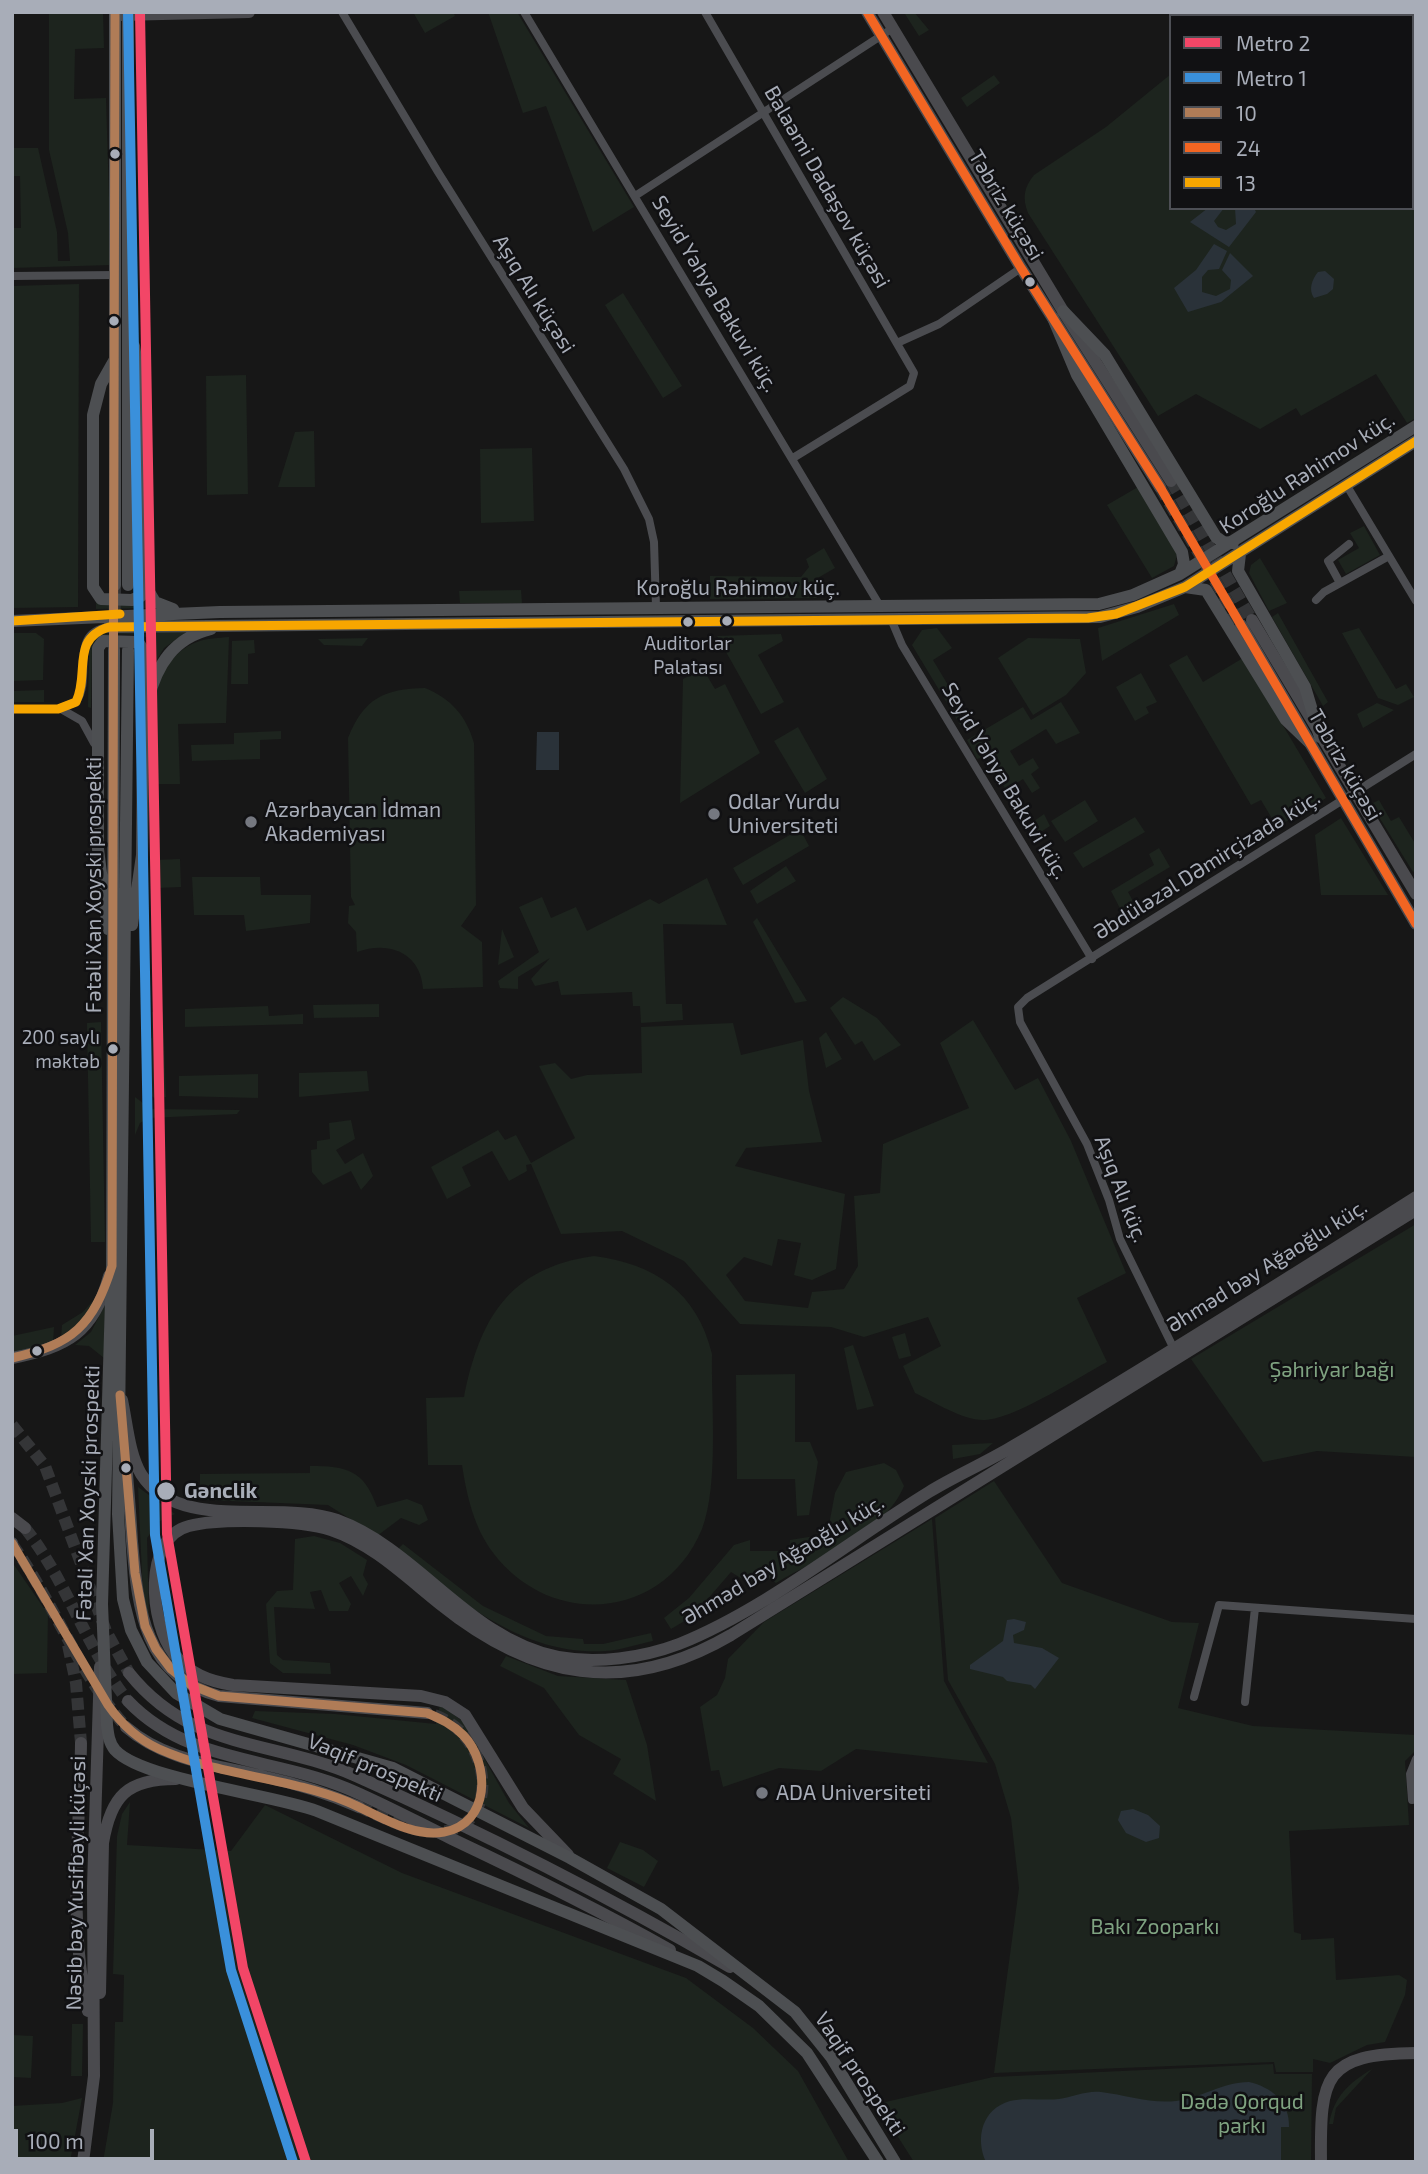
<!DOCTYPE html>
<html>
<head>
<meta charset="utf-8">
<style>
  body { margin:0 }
  #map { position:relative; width:1428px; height:2174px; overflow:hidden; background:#171717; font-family:"Exo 2",sans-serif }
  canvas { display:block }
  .frame { position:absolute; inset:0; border:14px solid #a8adb8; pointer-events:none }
  .legend { position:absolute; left:1169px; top:14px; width:245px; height:196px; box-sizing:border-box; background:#111113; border:2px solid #4d4f55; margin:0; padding:9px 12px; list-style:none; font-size:21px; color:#a8adb8 }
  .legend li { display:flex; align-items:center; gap:14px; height:35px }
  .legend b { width:35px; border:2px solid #4d4f55 }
  .scale { position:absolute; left:14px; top:2129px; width:140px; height:32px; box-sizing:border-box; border:4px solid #a8adb8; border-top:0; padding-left:9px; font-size:21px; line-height:24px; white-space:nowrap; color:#a8adb8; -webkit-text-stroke:5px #111113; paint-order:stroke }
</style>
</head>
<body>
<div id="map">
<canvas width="1428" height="2174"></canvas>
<div class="frame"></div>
<ul class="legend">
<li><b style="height:9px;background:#f34667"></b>Metro 2</li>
<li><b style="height:9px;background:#3a90db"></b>Metro 1</li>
<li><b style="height:9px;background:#b07c57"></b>10</li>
<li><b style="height:9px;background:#f26522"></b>24</li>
<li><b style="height:9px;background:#f7a600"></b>13</li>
</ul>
<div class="scale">100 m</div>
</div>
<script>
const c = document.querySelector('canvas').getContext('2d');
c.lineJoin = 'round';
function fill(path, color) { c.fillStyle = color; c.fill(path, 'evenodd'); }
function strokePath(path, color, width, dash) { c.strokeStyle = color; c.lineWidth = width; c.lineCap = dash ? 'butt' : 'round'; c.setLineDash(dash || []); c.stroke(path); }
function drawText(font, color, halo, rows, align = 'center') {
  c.font = font + ' "Exo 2",sans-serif'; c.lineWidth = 5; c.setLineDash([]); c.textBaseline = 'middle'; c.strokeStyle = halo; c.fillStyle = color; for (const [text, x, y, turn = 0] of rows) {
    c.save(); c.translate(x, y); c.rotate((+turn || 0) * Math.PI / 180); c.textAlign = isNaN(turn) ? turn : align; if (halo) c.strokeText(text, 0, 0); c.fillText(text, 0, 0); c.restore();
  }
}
fill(new Path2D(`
  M49,12H103L104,48L75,49L74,99L106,98L111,265L12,268V228H21L20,176H12V148H38L57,232L58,261H70L68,233L49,150Z
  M413,12H453L455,16L425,33Z
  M488,12H517L634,207L593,232L546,106L523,113Z
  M908,12H914L929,30L919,36L905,14Z
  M1266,12H1343L1340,16H1269Z
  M1350,12H1416V20L1412,21V16H1347Z
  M1171,74V208H1412V166L1416,168V418L1407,423L1376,374L1301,416L1296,408L1260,429L1196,394L1158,416L1028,213C1022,198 1024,187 1034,175L1106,127Z
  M994,75L1000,83L967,107L961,98Z
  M79,284L78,607L12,608V286Z
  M623,293L682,386L663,398L605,305Z
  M246,375L248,494L207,495L206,376Z
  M314,431L315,487H278L295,432Z
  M532,448L534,521L481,523L480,449Z
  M1138,487L1178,551L1174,566L1152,578L1107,505Z
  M1364,526L1380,555L1346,574L1338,560L1359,548L1350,533Z
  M824,548L835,568L816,579L817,598L710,599V576L801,577L809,567L806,559Z
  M1260,558L1287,603L1269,611L1249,573L1251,565Z
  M521,590L522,603H460L459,591Z
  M145,598L151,602L146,608L96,609V602Z
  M1174,604L1179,615L1102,661L1098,628Z
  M1278,613L1328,702L1323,706L1272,617Z
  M937,628L952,648L933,660L972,725L962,728L912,645L922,630Z
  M1359,628L1396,689L1406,684L1414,697L1398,705L1378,698L1342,633Z
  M188,631L164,648L149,673L147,638L142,635C125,635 102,630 92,646L91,708L88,707L89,646L97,634Z
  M12,633H36L44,639L43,680L13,681L14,691L44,690V702H12Z
  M781,634L783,641L758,655L784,702L761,714L717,636Z
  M229,637L226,723L178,724L180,784H153C153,738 142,663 197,642C206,638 219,638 229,637Z
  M368,638L362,646L324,645L318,639Z
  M1028,638L1080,639L1086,673L1066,695L1033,715L998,658Z
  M254,640L255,653L248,654V684H231L232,641Z
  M1187,655L1203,682L1243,658L1326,798L1277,827L1261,800L1251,805L1169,665Z
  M703,669L715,689L725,684L760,753L680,803L683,679Z
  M1141,673L1157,702L1146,707L1149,713L1135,721L1116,687Z
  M425,688C451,699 466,715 474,743L476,905L461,926L482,942L483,987L423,989C421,953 389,940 357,952L356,932L348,923L349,906L355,905L351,897L348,738C364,698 384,689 425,688Z
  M1061,702L1080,733L1056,744L1046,729L1010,751L1019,766L1033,758L1039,768L1031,774L1040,788L1032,793L1023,779L1006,790L986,756L977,759L967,740L1023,707L1031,720Z
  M1377,703L1394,710L1363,728L1357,714Z
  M798,727L827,779L805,793L774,741Z
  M281,731V739L260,740V759L192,761L191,745L234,744V733Z
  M1085,800L1098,821L1065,842L1051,821Z
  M1379,800L1391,821L1399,817L1416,845V870L1413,872L1371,804Z
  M1044,814L1050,826L1033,837L1027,826Z
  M1135,817L1145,832L1083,868L1073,853Z
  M1341,818L1388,895H1321L1315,835Z
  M800,829L809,846L743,885L733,868Z
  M1159,848L1170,867L1128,892L1139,912L1126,920L1111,891L1154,865L1149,854Z
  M180,859L181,887L156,888L155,860Z
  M786,866L796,881L757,904L750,891Z
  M192,877H260L261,895H311L310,923L246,931L244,915H194Z
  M707,878L727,925L663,924L666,1004H682L683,1020L641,1023L640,1006H633L632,992L561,995L558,981L535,986L531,979L550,958L518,977V989L500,988L498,981L539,952L519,907L542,897L551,918L576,907L587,931L650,899L659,904Z
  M757,918L807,1001L795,1003L753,922Z
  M502,929L514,957L498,965Z
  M843,997L877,1018L901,1045L874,1061L862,1041L855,1045L830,1008Z
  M379,1004V1017L314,1018L313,1005Z
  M268,1006L269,1016L303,1014V1024L185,1027V1009Z
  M152,1012H163L166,1097L154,1098L144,1088L142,1039L152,1038Z
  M973,1020L1015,1090L1038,1078L1071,1141L1126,1273L1077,1298L1107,1362C1079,1377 1014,1419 985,1420C963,1421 935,1402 915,1393L903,1366L941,1346L928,1317L864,1337L831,1327L740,1324L684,1261L622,1231L561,1234L531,1164L526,1165L527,1171L509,1181L492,1151L462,1167L471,1186L447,1199L431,1167L498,1130L505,1140L516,1135L531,1163L575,1138L539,1066L555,1063L571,1079L587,1075L642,1073L641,1027L733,1023L741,1055L803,1040L809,1091L822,1142L746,1148L735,1166L845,1194L836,1269L812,1280L794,1275L801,1243L778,1239L772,1266L744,1257L726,1275L745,1301L808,1308L812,1292L844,1289L858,1266L854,1196L880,1193L883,1144L969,1108L940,1043Z
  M101,1022L105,1242H91L87,1023Z
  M826,1032L842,1059L826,1068L819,1038Z
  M367,1071L369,1091L299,1097V1073Z
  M258,1074V1098L179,1096V1076Z
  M135,1097L151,1109L240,1110L237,1114L149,1118L140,1123L135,1135Z
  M351,1120L355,1139L336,1150L345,1164L363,1153L373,1176L361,1190L351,1171L323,1185L312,1172L311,1150L317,1149V1141L330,1139L329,1123Z
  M1416,1224V1457L1317,1451L1263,1462L1191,1359Z
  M594,1256C655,1264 697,1292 712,1354C711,1403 719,1485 702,1529C665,1619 553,1630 494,1554C474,1528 467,1497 462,1465H428L426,1398L464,1397C480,1318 509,1268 594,1256Z
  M98,1295L88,1315L61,1339L62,1325L83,1312Z
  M105,1305L104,1358L89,1346L75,1345L91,1332Z
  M54,1327L53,1344L12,1353V1336Z
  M905,1333L911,1356L899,1359L892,1337Z
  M853,1345L874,1406L857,1410L844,1348Z
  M795,1374V1442H810L818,1462L809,1515L797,1516L795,1479H737L736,1375Z
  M993,1443L980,1454L953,1459L952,1445Z
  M884,1463L896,1470L904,1486C884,1534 818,1558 776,1583L765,1576L752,1585L731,1572L693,1616L671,1629L664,1618L689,1598L734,1545L750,1540V1551H789L790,1540L821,1535L828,1530L835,1493L846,1472Z
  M310,1466C347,1466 364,1470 377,1507L407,1499L422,1505L428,1520L419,1525L401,1518L377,1536L328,1505L206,1500L200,1489V1474L310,1473Z
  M994,1481L1062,1583L1172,1622L1199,1623L1178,1708L1253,1726L1416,1735V1750L1405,1761L1409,1825L1289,1831L1294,1932L1301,1934V1940L1334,1938L1336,1980L1399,1975L1407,1980L1405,1995L1385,2042L1367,2045L1330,2063L1313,2059V2072H1276L1274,2062L994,2073L1019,1888L1011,1818L995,1764L948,1680L935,1518Z
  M138,1487L175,1514L160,1521L147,1538L149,1620L143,1596Z
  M932,1519L944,1681L988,1763L856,1749L821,1771L779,1768L723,1787L719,1770L711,1771L700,1707L717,1695L725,1678L728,1659L764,1622Z
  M314,1536L340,1543L367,1560L363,1575L368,1584L363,1596L351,1576L339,1583L351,1604L348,1611H329L321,1590L310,1592L315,1609L274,1607L277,1655L283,1660L330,1663L331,1674L283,1673L270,1663L266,1604L277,1591L293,1590L295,1539Z
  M403,1544L483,1606L546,1636L583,1639L584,1644H603L651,1633L653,1641C638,1644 621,1650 606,1651C520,1656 460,1599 396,1551Z
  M12,1562L48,1614L47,1673L12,1674Z
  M506,1656L558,1676L626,1680L647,1745L656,1801L613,1774L621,1759L579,1735L544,1688L500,1666Z
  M440,1705L464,1722L509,1803L529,1828L406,1765L353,1745L252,1718L255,1711L335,1714L436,1724Z
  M130,1802L127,1845L231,1851L265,1805L402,1873L686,1978L753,2028L798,2071L849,2162H103L113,2103L115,2022H123L124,1975L113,1974L117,1836L122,1814Z
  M620,1842L643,1850L658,1861L644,1887L607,1868Z
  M72,2024H83L82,2076H71Z
  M12,2035L33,2036L31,2078L12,2077Z
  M1273,2064L1274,2074H1312L1311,2162H914L877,2104L993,2077Z
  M1372,2069L1336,2108L1333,2124H1329C1334,2096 1349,2083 1372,2069Z
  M82,2098L70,2162H12V2106L62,2103Z`), '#1d241e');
fill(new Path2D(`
  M1208,208H1224L1214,221L1218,227L1226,230L1236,224L1235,208H1254L1256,212L1229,247L1190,222Z
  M1214,244L1227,251L1219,269L1208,270L1202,277V292L1216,296L1230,289L1231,280L1222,270L1230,253L1253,276L1221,302L1188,312L1174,288L1196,270Z
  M1325,271L1334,279L1333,289L1327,294L1314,298C1308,290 1312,279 1318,272Z
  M537,732H559V770H536Z
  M1014,1619L1026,1622L1024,1630L1013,1635L1014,1643L1042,1648L1059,1658L1035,1689L1031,1685L1007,1681L1003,1677L970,1669V1665L1003,1641L1007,1620Z
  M1133,1809L1148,1815L1160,1826L1159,1838L1146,1842L1126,1833L1118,1820L1121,1811Z
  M1249,2082C1271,2087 1290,2102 1289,2127H1281V2162H986C975,2138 982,2109 1010,2101C1024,2097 1044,2101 1059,2099C1072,2097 1088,2090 1101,2092C1126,2095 1151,2104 1176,2101C1201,2098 1223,2082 1249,2082Z`), '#2a3239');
strokePath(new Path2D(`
  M1171,481L1252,620
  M1160,487L1241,625
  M12,1425L45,1466L106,1631L129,1673
  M25,1528C67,1581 86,1648 128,1701
  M12,1544C54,1602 78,1673 126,1727
  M68,1645L76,1683L81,1743
  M359,1807C383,1817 409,1832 436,1832C505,1832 493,1728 427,1713`), '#343537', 12, [12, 6]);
strokePath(new Path2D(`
  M114,650L115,585`), '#343537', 12, [12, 6]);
strokePath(new Path2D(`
  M342,12L438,172L624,469L649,519L654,542L656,607
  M524,12L880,606
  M705,12L914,373L910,386L793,458
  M635,196L893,28
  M12,276L116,275
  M897,343L939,324L1021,268
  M1347,486L1416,601
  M1340,583L1328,561L1349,544
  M1316,600L1324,592L1389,556
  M891,619L902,645L1092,959
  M12,709H58L76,702C94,677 67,633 109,627
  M61,709L82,721L94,743
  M1173,1347L1120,1239L1109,1200L1087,1144L1020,1022L1018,1007L1027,998L1416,754
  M1194,1697L1219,1605L1416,1619
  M1245,1702L1255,1608
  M1412,1800L1410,1774L1416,1759`), '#4b4c50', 8);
strokePath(new Path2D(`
  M867,12L1021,268L1160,487
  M883,12L1063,311L1171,481
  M1198,12L1199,16
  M1248,12L1252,16
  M119,15L249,12
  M1412,127L1416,129
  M1412,151L1416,153
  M1252,620L1416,894
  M1241,625L1416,924
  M12,1358C67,1347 94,1333 109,1276
  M122,1400C127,1423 129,1454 141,1474C179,1534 279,1499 337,1520C419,1550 468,1639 558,1657C597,1664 642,1658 679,1644C766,1609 849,1541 929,1492C955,1476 983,1464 1010,1448C1147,1367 1282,1282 1416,1197
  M124,1440C127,1473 130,1507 132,1541C138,1607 143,1676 219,1696L427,1713
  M12,1518L25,1528
  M12,1543V1544
  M129,1673C192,1752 272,1739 356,1776C484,1833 609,1897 730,1967
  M128,1701C187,1763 271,1757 346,1788C382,1803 417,1822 452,1839C526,1874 599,1910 670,1950
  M126,1727C165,1761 217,1765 266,1777C298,1784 329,1794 359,1807
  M81,1743C80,1829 68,1927 88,2011
  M568,1855L523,1808L465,1715L445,1702L421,1696L233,1685C208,1681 190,1674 174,1654C150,1624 142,1538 189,1526C220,1518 301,1520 331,1530C373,1544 406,1577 440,1604C533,1679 625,1697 731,1635L1416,1210
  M100,1993L103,1843C111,1796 127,1779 176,1779
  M83,2162L94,2076L93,1886L100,1667
  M1321,2162C1320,2076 1324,2054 1416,2053`), '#4a4a4e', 12);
strokePath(new Path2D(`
  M115,12V585
  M128,12V585
  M1063,311L1105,355L1216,537L1223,542L1233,543
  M1053,318L1077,375L1182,552L1184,564L1180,574
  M114,361L101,384L93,415V587L101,599L132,600L141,596L145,585L142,395L134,346
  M1240,554L1238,571L1305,687L1320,737
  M145,585L155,602L173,609
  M1185,587L1206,590L1286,720L1310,743
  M12,621L220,612L1099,604L1133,595L1180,574L1416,426
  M109,627L1100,617L1137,607L1185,587L1416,441
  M114,650L112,1266L102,1604L107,1725C108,1734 109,1743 115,1750C142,1780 272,1794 317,1811L698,1966L723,1981L759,2006L807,2053L878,2162
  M128,650L118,1514L123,1599L131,1630L147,1662L176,1693L220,1719L393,1768L570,1858L661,1909L795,2012L831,2057L895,2162
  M148,700C157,664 174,638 211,629
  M108,929L98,849V648L103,641L138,642L144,651L142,855L132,925`), '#4d4f52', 12);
strokePath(new Path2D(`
  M12,1358C73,1344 93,1326 112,1266L115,12
  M12,1543L108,1705C122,1725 137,1739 159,1749C219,1776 287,1777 348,1802C376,1814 412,1838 444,1832C490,1824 491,1764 463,1735C452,1724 441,1719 427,1713L219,1696L191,1685L171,1669L156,1649L145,1626L135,1573L120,1395`), '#b07c57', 9);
strokePath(new Path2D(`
  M867,12L1021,268L1160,487L1416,924`), '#f26522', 9);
strokePath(new Path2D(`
  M12,621L120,614
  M12,709H58L76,702C90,673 70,639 109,627L1088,618L1116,614L1185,587L1416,441`), '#f7a600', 9);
strokePath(new Path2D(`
  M140,12L167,1534L243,1968L306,2162`), '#f34667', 10);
strokePath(new Path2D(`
  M128,12L155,1535L231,1970L293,2162`), '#3a90db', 10);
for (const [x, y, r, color] of [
  [115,154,6,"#a8adb8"],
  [1030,282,6,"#a8adb8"],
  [114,321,6,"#a8adb8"],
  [727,621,6,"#a8adb8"],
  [688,622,6,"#a8adb8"],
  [714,814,7,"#757880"],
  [251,822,7,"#757880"],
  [113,1049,6,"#a8adb8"],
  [37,1351,6,"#a8adb8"],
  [126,1468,6,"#a8adb8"],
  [166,1491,10,"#a8adb8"],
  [762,1793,7,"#757880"]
]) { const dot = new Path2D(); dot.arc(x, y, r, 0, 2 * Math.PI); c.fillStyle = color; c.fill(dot); strokePath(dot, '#111113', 2.5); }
drawText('19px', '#a8adb8', '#111113', [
  ["Auditorlar",688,644],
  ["Palatası",688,668],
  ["200 saylı",100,1038,"right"],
  ["məktəb",100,1062,"right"]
]);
drawText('21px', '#a8adb8', '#111113', [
  ["Balaəmi Dadaşov küçəsi",827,187,60],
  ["Təbriz küçəsi",1006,205,59],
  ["Aşıq Alı küçəsi",534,294,58],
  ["Seyid Yəhya Bakuvi küç.",715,294,59],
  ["Koroğlu Rəhimov küç.",1307,473,-33],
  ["Koroğlu Rəhimov küç.",738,588],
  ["Təbriz küçəsi",1345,765,60],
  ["Seyid Yəhya Bakuvi küç.",1005,781,59],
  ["Əbdüləzəl DƏmirçizadə küç.",1207,865,-32],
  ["Fətəli Xan Xoyski prospekti",94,885,-90],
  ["Aşıq Alı küç.",1121,1189,69],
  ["Əhməd bəy Ağaoğlu küç.",1267,1266,-32],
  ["Fətəli Xan Xoyski prospekti",88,1493,-88],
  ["Əhməd bəy Ağaoğlu küç.",783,1560,-31],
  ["Vaqif prospekti",375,1768,23],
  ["Nəsib bəy Yusifbəyli küçəsi",76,1883,-89],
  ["Vaqif prospekti",860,2074,56]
]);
drawText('21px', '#a8adb8', '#111113', [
  ["Odlar Yurdu",728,802],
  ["Universiteti",728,826],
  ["Azərbaycan İdman",265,810],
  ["Akademiyası",265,834],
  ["ADA Universiteti",776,1793]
], 'left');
drawText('21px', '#7fa381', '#111113', [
  ["Şəhriyar bağı",1332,1370],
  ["Bakı Zooparkı",1155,1927],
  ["Dədə Qorqud",1242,2102],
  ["parkı",1242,2126]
]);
drawText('bold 21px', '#a8adb8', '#111113', [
  ["Gənclik",184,1491]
], 'left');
</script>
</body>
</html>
